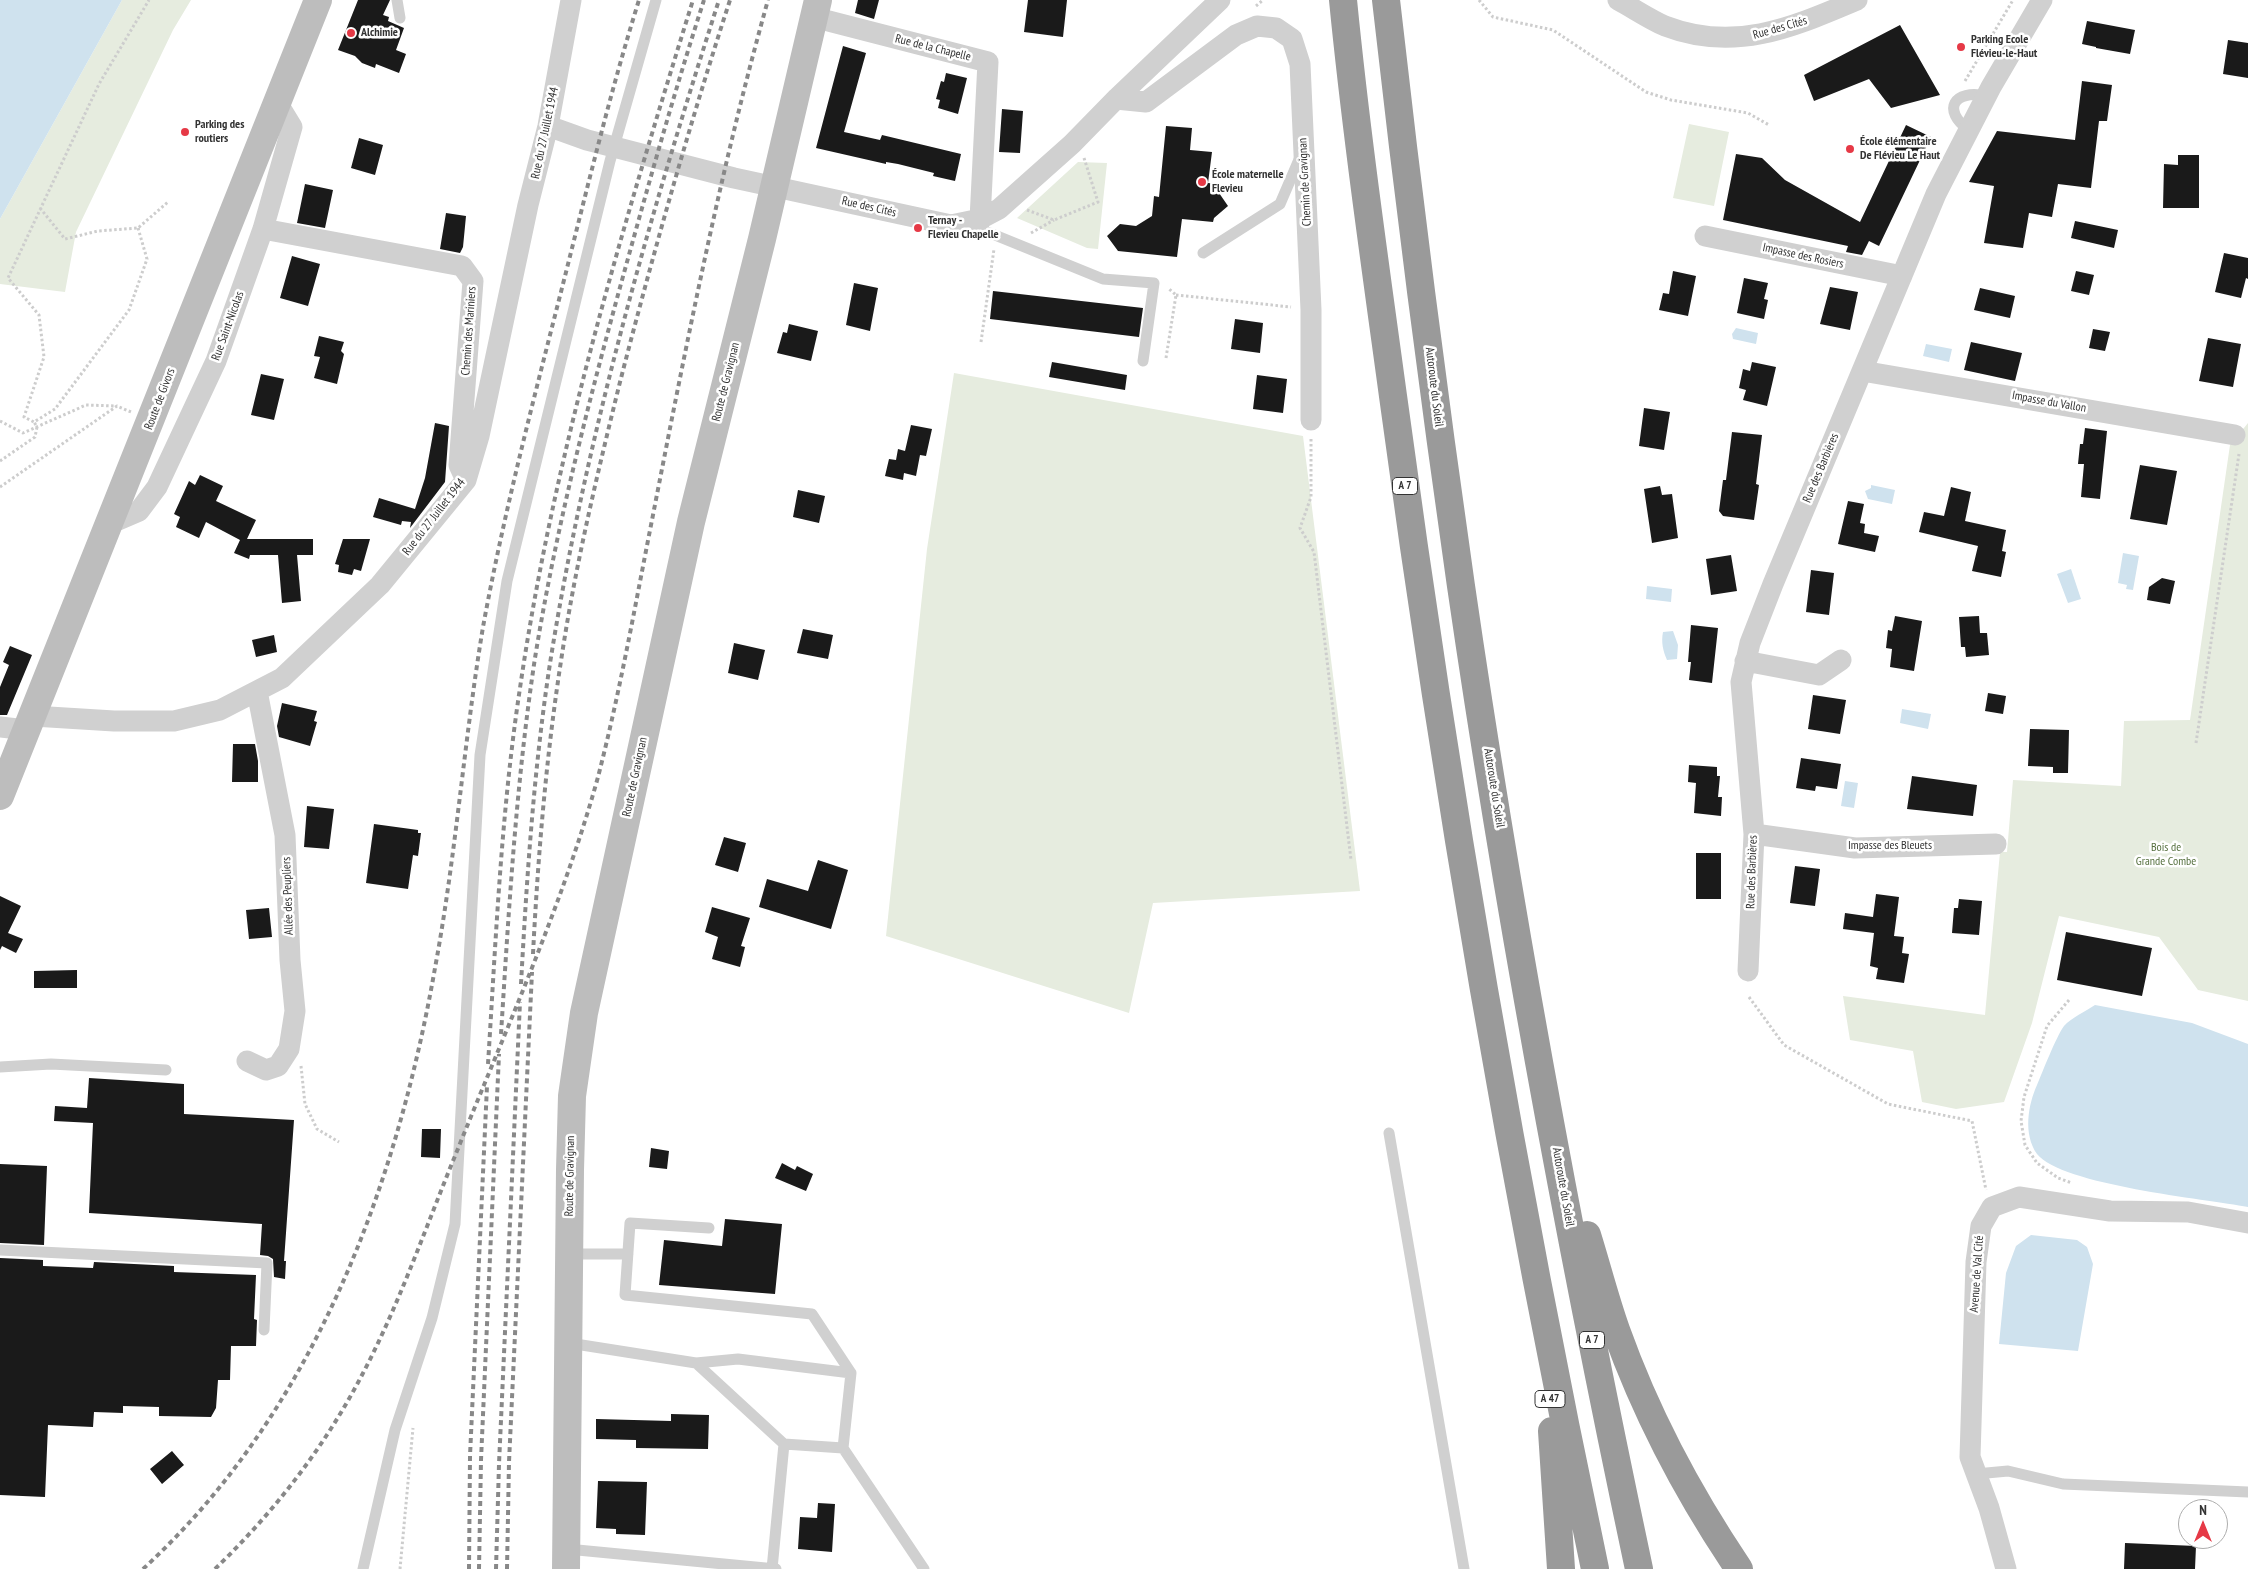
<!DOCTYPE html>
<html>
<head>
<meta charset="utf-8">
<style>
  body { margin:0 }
  #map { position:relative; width:2248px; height:1569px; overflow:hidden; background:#fff; font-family:"PT Sans Narrow",sans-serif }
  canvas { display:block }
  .north { position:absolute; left:2178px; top:1499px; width:50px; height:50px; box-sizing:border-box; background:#fff; border:1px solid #adadad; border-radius:50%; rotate:0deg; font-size:14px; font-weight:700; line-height:20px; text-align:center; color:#333 }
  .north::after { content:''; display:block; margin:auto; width:18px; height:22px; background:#e63946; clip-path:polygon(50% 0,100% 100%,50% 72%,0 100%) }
</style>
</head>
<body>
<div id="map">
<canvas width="2248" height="1569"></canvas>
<div class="north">N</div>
</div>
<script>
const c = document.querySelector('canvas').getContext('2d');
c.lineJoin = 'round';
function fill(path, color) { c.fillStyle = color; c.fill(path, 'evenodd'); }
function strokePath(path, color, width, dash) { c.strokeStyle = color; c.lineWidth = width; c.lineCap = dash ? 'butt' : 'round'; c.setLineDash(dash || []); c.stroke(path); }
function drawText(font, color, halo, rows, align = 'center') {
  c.font = font + ' "PT Sans Narrow",sans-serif'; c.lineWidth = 5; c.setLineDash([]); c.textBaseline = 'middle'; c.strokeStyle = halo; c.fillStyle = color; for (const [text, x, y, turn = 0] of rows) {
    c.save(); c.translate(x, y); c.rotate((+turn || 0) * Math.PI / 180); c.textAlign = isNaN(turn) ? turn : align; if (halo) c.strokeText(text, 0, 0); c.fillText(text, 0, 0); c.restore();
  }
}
fill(new Path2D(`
  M122,0H191L173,30L76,232L65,292L0,284V219Z
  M1689,124L1729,132L1714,206L1673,198Z
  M1078,162L1107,163L1098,249L1087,248L1017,218Z
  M954,373L1303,436L1360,891L1153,903L1129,1013L886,936L927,549Z
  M2248,423V1001L2198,990L2159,937L2059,916L2032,1023L2004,1102L1956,1109L1922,1102L1913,1051L1850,1040L1843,996L1985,1015L2000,852H2007L2013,780L2121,786L2124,721L2190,720L2230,445Z`), '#e6ecdf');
fill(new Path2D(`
  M0,0H122L0,219Z
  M1736,328L1758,333L1756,344L1733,339L1732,334Z
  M1926,344L1952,349L1949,362L1923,356Z
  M1871,485L1895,490L1892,504L1868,499L1865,491L1871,488Z
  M2123,553L2139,556L2133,590L2126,589L2127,585L2118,583Z
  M2071,569L2081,599L2068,603L2057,574Z
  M1647,586L1672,589L1671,602L1646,599Z
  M1673,631L1678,645L1677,659L1667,660C1663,651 1661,642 1663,632Z
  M1902,709L1931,714L1928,729L1900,723Z
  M1845,781L1858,783L1854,808L1841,806Z
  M2095,1005L2192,1023L2248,1044V1207C2206,1199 2061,1185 2037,1154C2023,1134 2028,1105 2037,1085C2043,1071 2056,1037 2064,1026C2071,1018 2086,1011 2095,1005Z
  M2031,1235L2077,1240L2087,1247L2093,1264L2078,1351L1999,1344L2006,1273L2016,1246Z`), '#cfe2ee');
fill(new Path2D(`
  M358,0H390L383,15L389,17L388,21L404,28L396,50L406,54L399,73L376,64L375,68L362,63L355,56L338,50Z
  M858,0H879L874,19L855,13Z
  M1028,0H1067L1063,37L1024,32Z
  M2087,21L2135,30L2130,54L2096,48V47L2082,44Z
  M1900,25L1940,95L1891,108L1869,79L1814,101L1804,75Z
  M2228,40L2248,43V78L2223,74Z
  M843,46L866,53L844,132L880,140L882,135L961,154L955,181L933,176L934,173L898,164L886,162V164L816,148Z
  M946,73L967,78L958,114L938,108L940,100L936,99L941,81L944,82Z
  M2082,81L2112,85L2107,121H2099L2091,188L2058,184L2052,217L2029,213L2023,248L1984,243L1994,186L1969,182L1997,131L2075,140Z
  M1002,109L1023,111L1020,153L999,152Z
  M1906,125L1931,137L1879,246L1869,241L1862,255L1846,252L1848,246L1723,220L1736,154L1762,158L1785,180L1860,222Z
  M1166,126L1192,128L1190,150L1212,152L1208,183L1217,184V190L1228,206L1214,218L1213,222L1182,219L1177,257L1118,251L1107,236L1120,224L1136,226L1152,216L1154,196L1159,197Z
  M359,138L383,145L375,175L351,168Z
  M2178,155H2199V208H2163L2164,164L2178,165Z
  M305,184L333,190L325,228L297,223Z
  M446,213L466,216L463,247L460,253L440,249Z
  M2075,221L2118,230L2114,248L2071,238Z
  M2224,253L2248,258V279L2246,278L2241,298L2215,292Z
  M292,256L320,264L308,306L280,298Z
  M1673,271L1696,276L1688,316L1659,310L1663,293L1669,294Z
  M2076,271L2094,275L2089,295L2071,291Z
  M1744,278L1768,283L1764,299L1768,300L1764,319L1737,313Z
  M854,283L878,288L870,331L846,325Z
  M1830,287L1858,292L1850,330L1820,324Z
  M1980,288L2015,296L2010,318L1974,310Z
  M993,291L1143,308L1139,337L990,319Z
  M1235,319L1263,323L1260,353L1231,349Z
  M789,324L818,331L811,361L777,353L783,332L787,333Z
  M2093,329L2110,332L2105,351L2089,348Z
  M319,336L344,342L341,351L344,354L337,384L314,378L320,357L314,356Z
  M2208,338L2241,344L2233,387L2199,381Z
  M1971,342L2022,353L2015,381L1964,370Z
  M1052,362L1127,375L1125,390L1049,377Z
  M1752,362L1776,367L1767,406L1743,400L1746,390L1739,388L1743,369L1750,371Z
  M261,374L284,379L274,420L251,415Z
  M1257,375L1287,379L1283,413L1253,409Z
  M1644,408L1670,412L1664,450L1639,446Z
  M435,423L449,426L445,482L410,528L411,522L402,521L401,525L373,517L379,498L415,509L425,478Z
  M911,425L932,429L926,456L920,455L916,476L904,473L903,480L885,476L889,459L896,460L898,449L905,451Z
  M2085,428L2107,431L2100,499L2081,497L2084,464H2078L2080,444H2083Z
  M1732,432L1762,435L1756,484L1759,485L1754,520L1723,516L1719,511L1723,480H1726Z
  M2140,465L2177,471L2167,525L2130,519Z
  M200,475L223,486L216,501L256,520L247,539H313V555H297L301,601L282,603L278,555H250L249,559L234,553L240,540L206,522L199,538L176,527L180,517L174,514L189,481L195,485Z
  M1660,486L1662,495L1672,494L1678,538L1652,543L1644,489Z
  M1951,487L1971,492L1965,521L2006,530L2002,551L2006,552L2001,577L1972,571L1978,546L1919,532L1924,512L1944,516Z
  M798,490L825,496L819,523L793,517Z
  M1848,501L1864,504L1860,523L1865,524L1864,533L1879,536L1875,552L1838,544Z
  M343,539H370L361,571L354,569L352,575L338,572L339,565L335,564Z
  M1731,555L1737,591L1711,595L1706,559Z
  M1811,570L1834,573L1829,615L1806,612Z
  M2162,578L2175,581L2170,604L2147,600L2149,587Z
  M1895,616L1922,621L1914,671L1890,667L1892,649L1886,648L1888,630L1892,631Z
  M1979,616L1980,633H1987L1989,655L1966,657L1965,647H1961L1959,617Z
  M1691,625L1718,628L1712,683L1689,680L1691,662H1688Z
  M803,629L833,635L828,659L797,653Z
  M274,635L277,652L256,657L252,640Z
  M734,643L765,650L758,680L728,673Z
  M10,646L32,655L7,715H0V687L9,665L3,662Z
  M1988,693L2006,696L2003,714L1985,711Z
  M1813,695L1846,700L1840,734L1808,729Z
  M282,703L317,711L314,721L317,722L310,746L279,737L277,726Z
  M2030,729L2069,730L2068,773H2053V767L2028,766Z
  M233,744H255L258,761V782H232Z
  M1801,758L1841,764L1837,789L1816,786L1815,791L1796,788Z
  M1689,765L1717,767V776H1720L1718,797H1722L1721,816L1694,813L1696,783L1688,782Z
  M1912,776L1977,785L1973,816L1907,809Z
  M307,806L334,809L329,849L304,847Z
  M374,824L418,830V833H421L418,856L413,855L408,889L366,883Z
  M724,837L746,843L738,872L715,865Z
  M1696,853H1721V899H1696Z
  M818,860L848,870L831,929L759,907L767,879L808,891Z
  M1795,866L1820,869L1815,906L1790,903Z
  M1876,894L1899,897L1894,936L1904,937L1902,953L1909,954L1904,983L1876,979L1878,968L1870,966L1874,933L1843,929L1845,913L1873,917Z
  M0,896L21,906L8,933L23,939L16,953L2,946L0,950Z
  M1959,899L1982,901L1979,935L1952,933L1954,908H1958Z
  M712,907L750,918L741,946L745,947L740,967L712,959L718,937L705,932Z
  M269,908L272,937L249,939L246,910Z
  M2066,932L2152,948L2142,996L2057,980Z
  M77,970V988H34V971Z
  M89,1078L184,1084V1114L294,1120L284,1261H286L285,1279L274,1277L273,1259L268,1256L260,1255L262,1224L89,1213L93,1123L54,1121L55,1106L87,1108Z
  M422,1129H441L440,1158L421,1157Z
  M651,1148L669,1151L667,1169L649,1167Z
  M782,1163L795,1170L797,1166L813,1174L806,1191L775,1178Z
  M0,1164L47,1166L44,1245L0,1243Z
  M725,1219L782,1224L775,1294L659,1285L664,1240L722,1246Z
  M0,1258L43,1260V1266L93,1268L94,1262L174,1266V1272L256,1275L254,1319L257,1320L256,1346H231L230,1380H218L216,1408L211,1417L159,1416V1407L123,1406V1413L94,1412L93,1427L48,1425L45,1497L0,1495Z
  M671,1414L709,1415L708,1449L636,1448V1440L596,1439V1419L671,1421Z
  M172,1451L184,1465L162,1484L150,1469Z
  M598,1481L647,1482L645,1535L616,1534V1529L596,1528Z
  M818,1503L835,1504L832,1552L798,1549L800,1517L817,1518Z
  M2125,1543L2196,1546L2195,1569H2124Z`), '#1a1a1a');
strokePath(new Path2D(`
  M1479,0L1493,17L1553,30L1646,92L1671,100L1748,113L1769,125
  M1256,6L1263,0
  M1965,81L2013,0
  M40,208L65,239L98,231L138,228L168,202
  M1027,210L1054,220L1098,202L1084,158
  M138,228L147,259L129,310L55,409L34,422L24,417L44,357L39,315L8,278L99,84L149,0
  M1031,233L1054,220
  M1176,295L1291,307
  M981,342L994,249
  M1166,358L1176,295L1168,288
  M0,421L23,433L86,405L116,406
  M1311,439V497L1300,528L1314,552L1351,860
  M0,461L35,437L37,427L34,422
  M0,487L117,406L131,412
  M2196,743L2239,454
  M1749,997L1784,1045L1888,1104L1972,1121L1986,1190
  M2069,1000L2047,1026L2024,1097L2021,1121L2025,1145L2037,1163L2058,1178L2072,1183
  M301,1066L305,1104L317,1129L339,1142
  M400,1569L413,1428`), '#cdcdcd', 3, [2.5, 2.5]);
strokePath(new Path2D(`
  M397,0L400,18
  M1969,130C1941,110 1954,89 1986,96
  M980,219L985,231L1103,279L1154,283L1143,361
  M1203,253L1280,204L1301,155
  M0,1067L51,1064L166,1070
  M1389,1133L1464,1569
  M709,1228L630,1223L625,1295L812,1314L851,1373L843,1448L784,1444L772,1569
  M0,1250L267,1263L264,1330
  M569,1254H628
  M569,1343L696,1363L784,1444
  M696,1363L738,1359L851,1373
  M843,1448L924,1569
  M1976,1474L2008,1471L2063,1484L2248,1492
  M567,1549L776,1569
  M363,1569L395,1430L432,1318L455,1224L480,755L507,581L610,161L656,0`), '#d0d0d0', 11);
strokePath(new Path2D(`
  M1618,0C1633,8 1649,19 1665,26C1735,53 1793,27 1857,0
  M813,17L988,62L980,219
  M1116,99L1146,102L1236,35L1257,26L1276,28L1292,39L1300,64L1311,310V420
  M548,126L587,140L734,178L951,225L980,219L999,209L1072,144L1116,99L1220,0
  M263,229L462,266L473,281L459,465L465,478
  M1705,236L1902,276
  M1862,371L2235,435
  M111,523L139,511L157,487L216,361L263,229L292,127L278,104
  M1745,661L1819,675L1841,660
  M33,716L114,721H174L220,710L282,678L380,585L466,480L479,436L528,205L548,126L571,0
  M0,727L27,730
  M1754,834L1855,848L1996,844
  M1748,971L1754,834L1741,682L1750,643L1773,584L1936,194L1991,87L2042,0
  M247,1061L266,1070L278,1066L289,1049L295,1011L290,960L285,835L257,691
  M2006,1569L1989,1508L1970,1457L1976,1262L1981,1226L1992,1207L2019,1197L2110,1211L2188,1212L2248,1223`), '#d0d0d0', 21);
strokePath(new Path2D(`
  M0,796L318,0
  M566,1569L570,1170L572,1096L584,1013L691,522L762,239L818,0`), '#bdbdbd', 28);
strokePath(new Path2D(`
  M1343,0C1356,132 1375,264 1393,396C1446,790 1513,1181 1595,1569
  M1386,0C1408,196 1433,391 1461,586C1509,916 1570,1244 1639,1569
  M1587,1235C1597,1267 1605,1299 1616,1330C1646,1414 1689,1495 1739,1569
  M1552,1431L1561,1569`), '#9a9a9a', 28);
strokePath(new Path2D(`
  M533,954C538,856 546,758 561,661C575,567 597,475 620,382C653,254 689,126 730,0
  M521,984C527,875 534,765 551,657C587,434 650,215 719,0
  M501,1034C509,908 516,783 535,658C555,534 586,412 619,291C646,193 673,96 704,0
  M488,1064C496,939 501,813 520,688C554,455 623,225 693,0
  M143,1569C312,1414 396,1190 435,968C456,855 464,741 483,627C504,512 534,398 563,284C587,189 610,93 639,0
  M215,1569C274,1512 324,1448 362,1375C399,1305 425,1229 455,1156C505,1031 562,907 598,777C620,692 635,606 652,520C686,346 720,171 768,0
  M469,1569L470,1456L487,1086
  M479,1569L481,1460L499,1054
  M496,1569L499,1464L520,1002
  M507,1569L509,1462L532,972`), '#888', 4, [5, 4]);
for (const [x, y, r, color] of [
  [351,33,5,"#e63946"],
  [1961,47,5,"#e63946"],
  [185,132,5,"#e63946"],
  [1850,149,5,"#e63946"],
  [1202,182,5,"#e63946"],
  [918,228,5,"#e63946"]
]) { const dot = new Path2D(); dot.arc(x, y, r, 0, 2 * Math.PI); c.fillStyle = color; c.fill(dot); strokePath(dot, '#fff', 2); }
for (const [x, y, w] of [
  [1405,486,25],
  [1592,1340,25],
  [1550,1399,30]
]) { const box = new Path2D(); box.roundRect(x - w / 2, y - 8.5, w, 17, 4); c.fillStyle = '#fff'; c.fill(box); strokePath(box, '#333', 1); }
drawText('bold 11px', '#333', null, [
  ["A 7",1405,486],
  ["A 7",1592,1340],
  ["A 47",1550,1399]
]);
drawText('12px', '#333', '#fff', [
  ["Rue des Cités",1780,28,-16],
  ["Rue de la Chapelle",933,48,14],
  ["Rue du 27 Juillet 1944",545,133,-78],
  ["Chemin de Gravignan",1305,182,-93],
  ["Rue des Cités",869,207,13],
  ["Impasse des Rosiers",1803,256,12],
  ["Rue Saint-Nicolas",228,326,-70],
  ["Chemin des Mariniers",469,331,-86],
  ["Route de Gravignan",726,382,-76],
  ["Autoroute du Soleil",1434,387,83],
  ["Route de Givors",160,399,-69],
  ["Impasse du Vallon",2049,402,10],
  ["Rue des Barbières",1821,468,-67],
  ["Rue du 27 Juillet 1944",434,517,-52],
  ["Route de Gravignan",635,777,-78],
  ["Autoroute du Soleil",1494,788,81],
  ["Impasse des Bleuets",1890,846],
  ["Rue des Barbières",1752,872,-88],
  ["Allée des Peupliers",288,896,-92],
  ["Route de Gravignan",570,1176,-89],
  ["Autoroute du Soleil",1563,1187,80],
  ["Avenue de Val Cité",1977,1274,-86]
]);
drawText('bold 12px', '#333', '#fff', [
  ["Alchimie",361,33],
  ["Parking Ecole",1971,40],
  ["Flévieu-le-Haut",1971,54],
  ["Parking des",195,125],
  ["routiers",195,139],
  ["École élémentaire",1860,142],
  ["De Flévieu Le Haut",1860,156],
  ["École maternelle",1212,175],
  ["Flevieu",1212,189],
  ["Ternay -",928,221],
  ["Flevieu Chapelle",928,235]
], 'left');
drawText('12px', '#56703f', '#fff', [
  ["Bois de",2166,848],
  ["Grande Combe",2166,862]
]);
</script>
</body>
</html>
